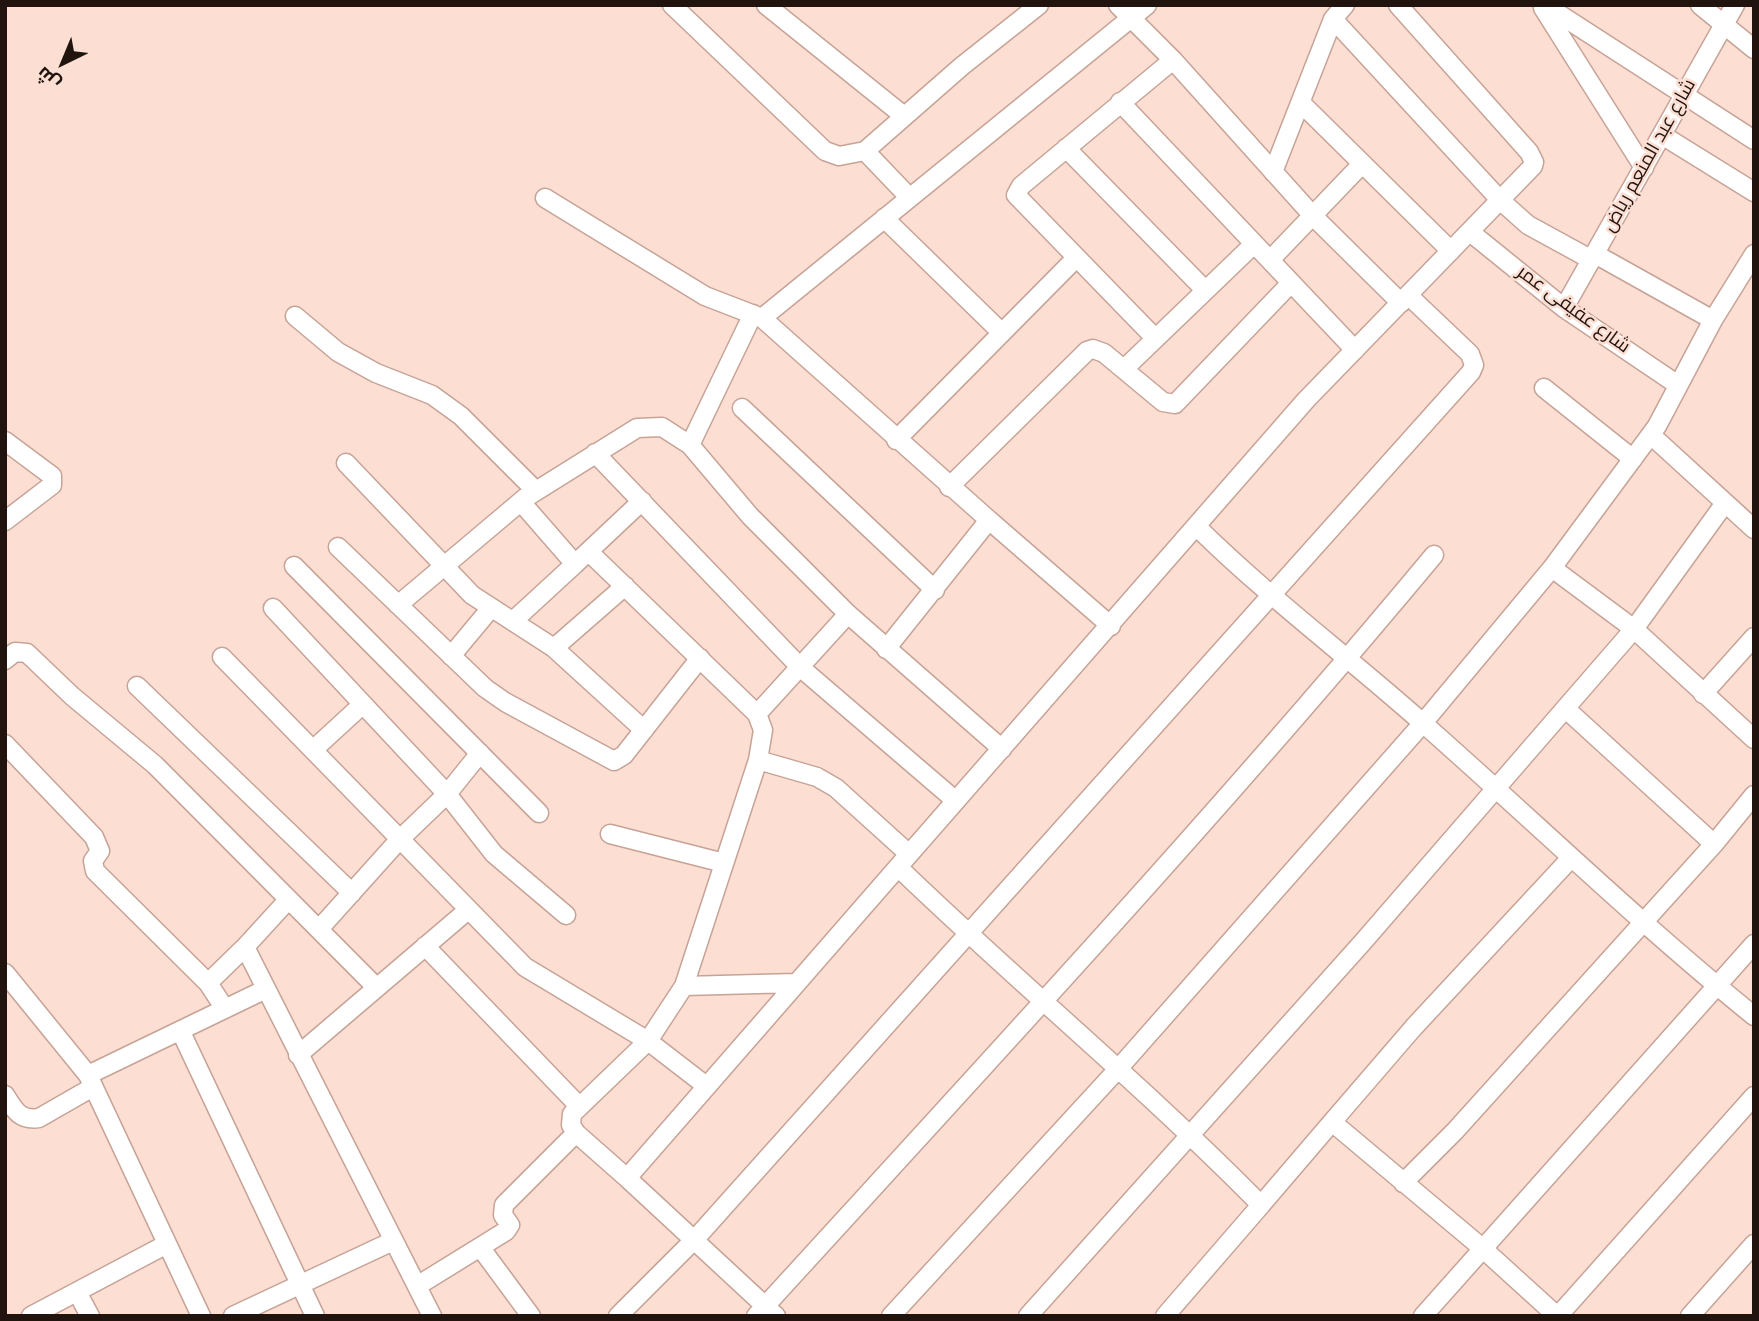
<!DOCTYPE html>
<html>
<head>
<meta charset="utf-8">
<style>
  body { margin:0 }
  #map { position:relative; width:1759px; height:1321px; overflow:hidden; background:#fcded3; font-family:"Nunito Sans",Cairo,sans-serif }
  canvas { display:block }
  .frame { position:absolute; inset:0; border:7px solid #21140f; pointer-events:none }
  .north { position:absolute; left:28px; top:28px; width:70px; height:70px; -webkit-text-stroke:5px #fcded3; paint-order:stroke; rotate:223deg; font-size:19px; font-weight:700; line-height:28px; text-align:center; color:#21140f }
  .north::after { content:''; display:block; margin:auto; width:24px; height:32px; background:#21140f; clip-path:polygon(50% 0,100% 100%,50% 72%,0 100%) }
</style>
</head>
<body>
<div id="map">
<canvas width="1759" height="1321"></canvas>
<div class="frame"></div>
<div class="north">ش</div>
</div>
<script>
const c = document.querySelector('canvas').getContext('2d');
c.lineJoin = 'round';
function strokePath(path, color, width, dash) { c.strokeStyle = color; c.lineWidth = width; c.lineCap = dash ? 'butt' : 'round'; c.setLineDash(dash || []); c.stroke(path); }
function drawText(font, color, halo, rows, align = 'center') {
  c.font = font + ' "Nunito Sans",Cairo,sans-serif'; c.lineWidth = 5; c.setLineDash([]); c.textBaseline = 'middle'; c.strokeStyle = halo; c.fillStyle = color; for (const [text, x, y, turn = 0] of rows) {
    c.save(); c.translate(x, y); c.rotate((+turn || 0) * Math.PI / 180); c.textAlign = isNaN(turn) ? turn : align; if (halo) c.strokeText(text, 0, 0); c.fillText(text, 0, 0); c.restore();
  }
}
const street = new Path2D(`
  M672,5L825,151L839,156L865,151
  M766,5L904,116
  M1118,5L1173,60L1314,217L1401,303
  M1398,5L1529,152L1534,162L1533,166L1306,400L898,867C1017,982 1145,1087 1261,1205L1332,1122L1481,1247L1557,1316
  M1545,5L1754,140
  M1700,5L1754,49
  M1543,8L1644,168
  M1333,19L1501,201L1528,225L1592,260
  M1120,102L1355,350
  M1301,103L1451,251
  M1662,135L1754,192
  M1066,148L1205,290
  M1273,172L1333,19L1345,5
  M909,197L865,151L962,66L1039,5
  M545,198L705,296L762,318L989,520
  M884,218L1002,333
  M1470,232L1564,308L1678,385
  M1595,254L1713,320
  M1270,260L1361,165
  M1564,308L1735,5
  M753,314L690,445L750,516L848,614L1002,749
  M295,316L338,352L376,373L432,395L461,416L535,490
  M762,318L1147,5
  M1155,338L1016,195L1021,186L1173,60
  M1124,369L1254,244
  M1544,388L1633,459
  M742,408L935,590
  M1651,435L1754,529
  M896,440L1076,258
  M5,441L52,476V485L5,521
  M595,453L801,668L956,801
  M346,463L472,595L554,648L644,730
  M949,487L1087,351L1093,349L1104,353L1163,402L1175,404L1291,283
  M521,502L575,564L642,501
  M1197,527C1269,598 1350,658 1425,725C1535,822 1640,924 1754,1016
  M338,547L485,688L505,702L614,761L624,755L700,658
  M589,552L757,714L763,730L758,760L684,986L648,1041L572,1114L571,1125L576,1133L627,1178
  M294,566L539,813
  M1552,568L1634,629L1754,739
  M398,605L525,498L637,428L662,427L690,445
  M273,608L447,794L494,854L566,915
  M513,621L575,564
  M554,648L625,586
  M886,649L989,520L1111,626
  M451,656L491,608
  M222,657L525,967L648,1041L705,1085
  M5,660L15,652L27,653L72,696L155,765L376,987
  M137,686L352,893
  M1703,694L1754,637
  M1566,709L1714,844
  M757,714L848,614
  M5,744L94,837L100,851L93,861L95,871L208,983L225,1009
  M314,749L363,704
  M758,760L817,777L836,788L909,854
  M610,834L724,863
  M288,900L245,947L432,1316
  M320,928L399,840L447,794L480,753
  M425,946L579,1106
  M5,973L88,1075L201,1316
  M208,983L245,947
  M684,986L795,983
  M181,1032L315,1316
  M298,1055L468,910
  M88,1075L266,989
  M5,1095C14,1110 20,1121 39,1118L93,1087
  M1332,1122L1413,1028L1571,858
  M1403,1183L1455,1131L1714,844L1754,795
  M480,1247L531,1316
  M417,1286L506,1231L510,1225L503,1215L504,1205L576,1133
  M77,1292L90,1316
  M31,1316L167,1244
  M233,1316L393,1241
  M618,1316L696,1238L1471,372L1474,365L1470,354L1408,295
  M756,1316C985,1065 1217,816 1434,555
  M776,1316L627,1178L898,867
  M891,1316L1118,1069L1423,723L1552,568L1657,426L1713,320L1754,254
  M1028,1316L1362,943L1634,629L1725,503
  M1165,1316L1261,1205
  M1423,1316L1754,944
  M1558,1316L1754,1096
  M1690,1316L1754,1244`);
strokePath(street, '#c6a396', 21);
strokePath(street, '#fff', 18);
drawText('19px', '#21140f', '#fcded3', [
  ["شارع عبد المنعم رياض",1650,156,-61],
  ["شارع عفيفى عمر",1573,310,36]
]);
</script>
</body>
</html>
